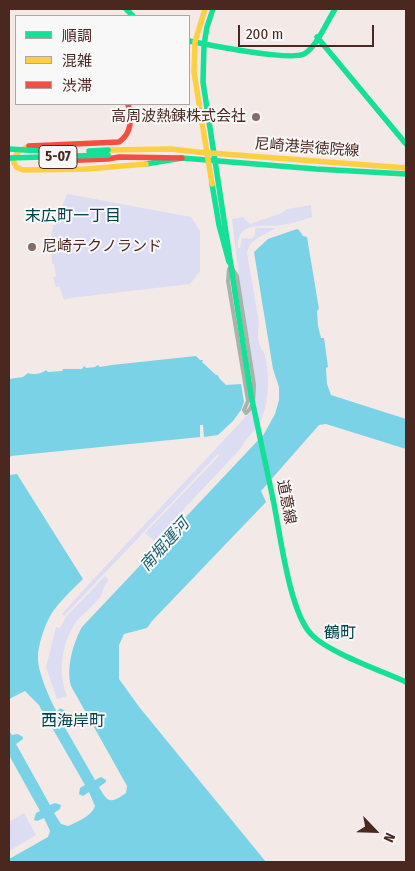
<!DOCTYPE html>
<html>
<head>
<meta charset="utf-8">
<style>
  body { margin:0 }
  #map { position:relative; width:415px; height:871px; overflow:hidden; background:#f3e9e6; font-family:"Fira Sans Condensed","Noto Sans JP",sans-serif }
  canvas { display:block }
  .frame { position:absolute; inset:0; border:10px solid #4a281f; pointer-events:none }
  .legend { position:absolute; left:15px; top:15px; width:175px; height:90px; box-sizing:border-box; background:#f8f8f8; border:1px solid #b2a5a1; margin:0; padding:6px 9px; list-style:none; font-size:15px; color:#4a281f }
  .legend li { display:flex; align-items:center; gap:10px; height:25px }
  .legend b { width:25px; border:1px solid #b2a5a1 }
  .north { position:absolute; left:350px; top:806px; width:50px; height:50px; -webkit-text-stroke:4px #f8f8f8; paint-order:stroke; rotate:114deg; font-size:14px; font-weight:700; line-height:20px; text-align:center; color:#4a281f }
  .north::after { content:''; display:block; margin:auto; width:18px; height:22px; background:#4a281f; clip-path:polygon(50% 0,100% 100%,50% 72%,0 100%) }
  .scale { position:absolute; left:238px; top:25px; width:136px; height:22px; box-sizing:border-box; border:2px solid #4a281f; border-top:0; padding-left:6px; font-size:15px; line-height:18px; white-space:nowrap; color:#4a281f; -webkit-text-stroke:4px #f8f8f8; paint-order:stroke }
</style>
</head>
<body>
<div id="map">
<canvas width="415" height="871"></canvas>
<div class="frame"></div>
<ul class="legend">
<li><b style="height:6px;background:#16e098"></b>順調</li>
<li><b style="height:6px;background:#ffcf43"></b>混雑</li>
<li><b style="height:6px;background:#f24e42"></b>渋滞</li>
</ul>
<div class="north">N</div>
<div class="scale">200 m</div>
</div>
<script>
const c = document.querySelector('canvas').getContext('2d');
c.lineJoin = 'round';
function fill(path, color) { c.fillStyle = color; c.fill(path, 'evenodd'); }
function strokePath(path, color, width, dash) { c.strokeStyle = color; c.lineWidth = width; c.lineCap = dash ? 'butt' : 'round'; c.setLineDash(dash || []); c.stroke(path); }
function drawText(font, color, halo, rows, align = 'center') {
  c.font = font + ' "Fira Sans Condensed","Noto Sans JP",sans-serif'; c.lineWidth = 4; c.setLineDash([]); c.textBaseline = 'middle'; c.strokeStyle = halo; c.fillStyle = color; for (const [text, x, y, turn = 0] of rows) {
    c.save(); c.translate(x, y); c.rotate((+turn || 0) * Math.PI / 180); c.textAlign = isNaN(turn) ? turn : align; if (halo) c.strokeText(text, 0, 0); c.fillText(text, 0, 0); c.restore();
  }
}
fill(new Path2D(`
  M67,194L191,217L200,231V271L190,284L70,298L64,300L59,286L56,287L53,278L56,276L54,264H52L51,249L48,248V239H51L53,225H55Z
  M311,205L312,217C302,220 291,224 281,225C265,228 236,219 238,248H240L242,238L251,239L255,235V229L258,228H275C265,236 250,237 247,253L259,323C258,330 257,339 260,346C262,352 262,348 264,353C270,371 269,397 263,415C259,428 247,436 241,448L154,541L145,533L219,456L218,454L64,616L62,614L88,585L251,411L256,392V383L239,277L232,219L243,217L250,224L282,213L287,209Z
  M105,576L109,580C102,587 104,591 100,597C93,607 81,614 74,625C61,646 58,674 67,696L57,699L46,667L56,627L60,628L66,617Z
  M24,813L36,835L9,851V822Z`), '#dcdcf3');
fill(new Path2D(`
  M297,229L299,230L303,236L307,237L319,309L317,311L318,326L321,338H324L328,367L326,368L327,384L331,395L406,419V449L326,424L319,425L261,491L266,502L152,621L147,628L124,634L119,645V679L140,708L266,862H9V859L48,837L50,831L44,818L37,821L34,820L36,813L40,811L9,755V731L12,735L18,734L23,737V739L16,744L50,805L55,803L61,805L60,809L54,813L61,824L68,826C77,822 92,816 95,806L89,792L83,796L79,794L80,788L85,785L50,724L41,727V721L46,719L39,705L25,691L9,699V472V475L17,474L83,579C73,589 62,599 54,610C46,620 38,645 38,657C37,670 50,700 57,712L60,708L67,712L60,719L95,780L101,777L106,780V782L99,787C108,803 110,804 126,793L127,786L71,686C66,668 73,643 82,627L264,434L275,414L279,400V387L273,369L254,252L268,239Z
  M196,356L200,360H203L202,362L216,375H218L219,378L226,385L241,384L244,402L241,410L233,421L218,435L204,437L203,425H200V437L11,456L9,458V379L23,377L28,373C33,375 42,374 46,370L48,372L62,371L63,369H82L84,366L86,368L95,367L98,365L100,367L112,365Z`), '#7ad2e6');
strokePath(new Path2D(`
  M232,268L237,276L254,384C254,394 254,407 246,413
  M229,269L228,281L248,401L244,410L246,413`), '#aab3aa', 4);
strokePath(new Path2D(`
  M126,9L133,16
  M213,9L207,27L204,45L203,82L235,292
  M317,37L406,144
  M189,41C209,45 289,61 304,54C316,48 328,20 335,9
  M146,164L182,158L316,169L406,174
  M212,184L219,225L229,262
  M273,499C280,532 289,611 311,634C327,652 382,671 406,682`), '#16e098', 5.5);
strokePath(new Path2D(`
  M205,9L195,42L194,72L212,184
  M29,146L18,152L13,160L16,167L23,170L86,169L146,164
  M108,150L171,149L206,153
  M211,153L406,168`), '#ffcf43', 5.5);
strokePath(new Path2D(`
  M29,146L119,142C133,132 131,119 128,104
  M56,161L108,159L119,157L182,158`), '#f24e42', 5.5);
strokePath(new Path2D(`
  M9,149L57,152
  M89,151L108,150
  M9,158L108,155
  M235,292L251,395L273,499`), '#16e098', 5.5);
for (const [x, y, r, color] of [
  [256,117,5,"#856c65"],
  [32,247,5,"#856c65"]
]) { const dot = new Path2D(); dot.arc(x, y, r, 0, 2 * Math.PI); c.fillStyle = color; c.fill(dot); strokePath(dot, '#f8f8f8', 2); }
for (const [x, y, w] of [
  [58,157,38]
]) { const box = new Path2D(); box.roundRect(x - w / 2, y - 11.5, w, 23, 4); c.fillStyle = '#f8f8f8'; c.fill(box); strokePath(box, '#4a281f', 1); }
drawText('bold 14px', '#4a281f', null, [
  ["5-07",58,157]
]);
drawText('15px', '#4a281f', '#f8f8f8', [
  ["高周波熱錬株式会社",246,117],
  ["尼崎テクノランド",42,247,"left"]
], 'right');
drawText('15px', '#4a281f', '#f8f8f8', [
  ["尼崎港崇徳院線",307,148,4],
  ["道意線",286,502,79]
]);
drawText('16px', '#01404c', '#f8f8f8', [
  ["末広町一丁目",73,217],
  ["鶴町",340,634],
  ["西海岸町",73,722]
]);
drawText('italic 16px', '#175e6d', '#f8f8f8', [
  ["南堀運河",165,545,-48]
]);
</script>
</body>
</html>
